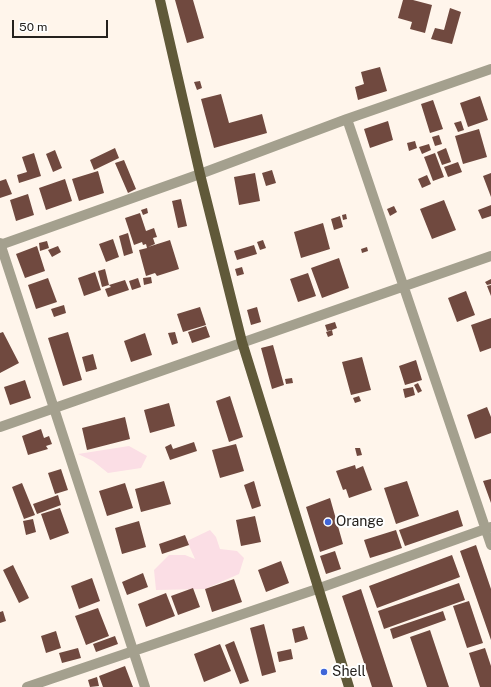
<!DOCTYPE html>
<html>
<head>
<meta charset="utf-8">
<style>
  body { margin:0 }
  #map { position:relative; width:491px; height:687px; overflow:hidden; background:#fff5eb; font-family:"Public Sans",sans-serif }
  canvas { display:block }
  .scale { position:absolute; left:12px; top:20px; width:96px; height:18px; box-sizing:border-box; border:2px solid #25211d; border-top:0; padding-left:5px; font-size:12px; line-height:14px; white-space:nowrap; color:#25211d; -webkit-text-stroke:3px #fff; paint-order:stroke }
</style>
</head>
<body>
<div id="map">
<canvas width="491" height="687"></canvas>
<div class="scale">50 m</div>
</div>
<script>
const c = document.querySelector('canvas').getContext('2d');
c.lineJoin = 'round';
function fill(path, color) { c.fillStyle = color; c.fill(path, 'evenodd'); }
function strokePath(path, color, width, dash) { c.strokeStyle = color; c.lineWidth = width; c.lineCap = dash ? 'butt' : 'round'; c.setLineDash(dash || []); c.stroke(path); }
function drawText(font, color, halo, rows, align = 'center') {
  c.font = font + ' "Public Sans",sans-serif'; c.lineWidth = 4; c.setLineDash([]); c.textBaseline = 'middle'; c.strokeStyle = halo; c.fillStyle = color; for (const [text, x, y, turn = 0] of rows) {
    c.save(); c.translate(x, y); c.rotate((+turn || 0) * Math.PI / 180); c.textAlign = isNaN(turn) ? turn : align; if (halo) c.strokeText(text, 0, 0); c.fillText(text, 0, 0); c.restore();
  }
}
fill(new Path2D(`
  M129,446L147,456L141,468L108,473L93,461L78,454Z
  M210,530L216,537L220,549L237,551L244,558L239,574L205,589L156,590L154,570L169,555H185L195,559L187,541Z`), '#fbdee5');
fill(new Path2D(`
  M175,0H193L204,38L187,43Z
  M403,0H413L432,5L425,33L410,29L412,22L398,18Z
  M450,8L461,12L452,44L431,39L435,28L444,30Z
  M380,67L387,91L358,100L355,87L364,84L361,72Z
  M200,81L202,88L197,90L194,82Z
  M221,94L229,123L262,114L267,133L214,148L201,99Z
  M480,96L488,120L468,127L460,103Z
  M433,100L443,129L430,133L421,104Z
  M388,121L393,140L370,148L364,129Z
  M461,121L464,130L458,132L454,123Z
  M479,129L487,157L463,164L455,136Z
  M439,135L442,144L435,146L432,137Z
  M415,141L417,148L409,151L407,143Z
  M429,144L431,150L422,154L419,147Z
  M115,148L119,158L94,170L90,160Z
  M446,148L451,162L442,165L437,152Z
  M55,150L62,168L53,172L46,154Z
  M34,153L41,176L19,183L17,175L27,172L22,157Z
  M435,153L444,177L433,181L424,157Z
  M124,160L136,189L128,193L115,163Z
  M458,162L462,172L448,177L444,167Z
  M272,170L276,183L266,186L262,173Z
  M98,171L104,193L79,201L72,179Z
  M255,173L260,201L239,205L234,177Z
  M491,173V197L483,176Z
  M427,175L431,184L422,188L418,179Z
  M6,179L12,194L0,198V181Z
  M65,179L72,201L46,210L39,188Z
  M28,194L34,215L16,221L10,200Z
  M181,199L187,226L178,228L172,201Z
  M444,200L456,230L432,239L420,209Z
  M491,205V216L482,219L478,210Z
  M394,206L397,212L390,216L387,209Z
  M147,208L148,213L143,215L141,210Z
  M140,213L146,231L154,228L157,237L153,238L155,244L148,247L170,240L179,269L157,276L155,273L146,276L139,250L147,248L146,244L143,245L142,242L134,245L125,218Z
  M346,214L347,219L343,220L342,215Z
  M340,216L343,227L334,230L331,219Z
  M323,223L330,249L301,258L294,232Z
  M128,233L133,253L124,256L119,236Z
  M113,239L119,257L106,262L99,244Z
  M263,240L266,248L260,250L257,242Z
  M47,241L49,248L40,251L39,243Z
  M254,245L257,254L237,260L234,251Z
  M37,246L45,271L25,278L16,254Z
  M58,246L61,252L52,257L48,250Z
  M367,247L368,251L362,253L361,249Z
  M339,258L349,288L322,298L311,268Z
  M242,267L244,274L237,276L235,269Z
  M105,269L109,285L102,287L98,271Z
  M95,272L101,290L84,296L78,278Z
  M308,273L316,296L298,302L290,279Z
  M151,277L152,283L144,285L143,278Z
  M48,278L57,302L36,309L28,285Z
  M138,278L141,287L132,290L129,281Z
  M491,279V284L487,285L485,282Z
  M125,280L129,290L108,297L105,289L111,287L109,285Z
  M491,285V296L487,286Z
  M466,291L475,315L457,322L448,298Z
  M64,305L66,313L54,317L51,309Z
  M200,307L206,325L183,332L177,314Z
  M257,307L261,322L251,325L247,310Z
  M491,318V348L480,352L471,325Z
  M335,322L337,328L332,330L333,335L328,337L326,332L332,330L327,331L325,325Z
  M206,326L210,337L192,343L188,332Z
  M3,332L19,363L0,373V333Z
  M68,332L82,380L63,386L48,338Z
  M175,332L178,343L172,345L168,333Z
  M145,333L152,355L131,362L124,341Z
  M273,345L284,385L272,389L261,348Z
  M93,354L97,369L86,372L82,357Z
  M362,357L371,390L351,395L342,362Z
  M416,360L422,380L405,385L399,366Z
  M292,378L293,383L286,384L285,379Z
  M25,380L31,398L10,405L4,387Z
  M418,383L422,391L418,393L414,385Z
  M413,387L415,395L405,398L403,389Z
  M230,396L243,437L229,442L216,401Z
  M359,396L361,401L355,403L353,398Z
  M169,403L175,426L150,433L144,410Z
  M487,407L491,417V433L475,439L467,415Z
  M125,417L130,439L87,450L82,428Z
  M41,429L44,438L49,436L52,444L46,446L48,449L28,455L22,436Z
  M194,442L197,451L170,460L165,447L171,444L173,449Z
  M236,444L244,471L220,478L212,450Z
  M355,448H360L362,455L357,456Z
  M355,465L356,469L363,466L372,490L349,498L346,489L343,490L336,471Z
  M61,469L68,490L55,494L48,473Z
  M491,479V503L483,481Z
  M164,481L171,504L141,512L135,489Z
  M254,481L261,506L252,509L244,485Z
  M407,481L419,516L396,524L384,488Z
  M22,483L35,515L24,519L12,487Z
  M125,483L133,508L107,516L99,491Z
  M58,495L61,505L37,514L33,504Z
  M330,498L343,544L320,552L306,507Z
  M60,508L69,533L50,540L41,514Z
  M458,510L463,526L405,546L399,530Z
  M255,516L261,542L241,546L236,520Z
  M33,519L36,532L26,535L23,521Z
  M139,521L146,547L122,554L115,528Z
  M396,530L402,548L370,558L364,540Z
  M185,535L189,545L162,554L159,544Z
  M476,545L491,589V640L460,551Z
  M335,551L341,569L326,574L320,556Z
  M452,555L460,577L377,608L369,586Z
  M281,561L289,583L266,592L258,570Z
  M13,565L29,598L19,603L3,570Z
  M143,573L148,587L127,595L122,582Z
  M92,578L100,601L79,609L71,586Z
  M234,579L242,602L212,612L205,589Z
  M459,583L465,600L384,629L378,611Z
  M193,588L200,607L178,615L171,596Z
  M361,589L393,687H372L342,596Z
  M166,593L175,616L146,627L138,604Z
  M469,601L483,643L467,648L453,606Z
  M98,608L109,636L86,645L75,616Z
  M3,611L6,621L0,623V612Z
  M443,611L446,620L393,639L390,629Z
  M264,624L276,672L262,676L250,628Z
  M304,626L308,639L295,643L292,629Z
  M430,630L449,687H427L410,637Z
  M56,631L61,648L46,653L41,636Z
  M115,636L118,644L96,652L93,644Z
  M234,641L249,681L240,684L225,645Z
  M220,644L231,671L204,682L194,654Z
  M78,648L81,658L62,663L59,653Z
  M485,648L491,666V687H480L469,653Z
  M291,649L293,659L279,662L277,652Z
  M125,666L133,687H103L99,676Z
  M97,677L99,686L90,687L88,680Z`), '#70493f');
strokePath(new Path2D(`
  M347,119L491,545
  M0,243L145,687
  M0,245L200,174L347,119L491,69
  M0,427L491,256
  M27,687L317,589L491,527`), '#a4a08e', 10);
strokePath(new Path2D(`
  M160,0L200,174L242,342L349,687`), '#605939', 10);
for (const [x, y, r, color] of [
  [328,522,4,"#4066d8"],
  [324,672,4,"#4066d8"]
]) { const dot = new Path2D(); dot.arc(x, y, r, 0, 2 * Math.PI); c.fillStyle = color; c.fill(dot); strokePath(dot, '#fff', 1.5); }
drawText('14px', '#25211d', '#fff', [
  ["Orange",336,522],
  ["Shell",332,672]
], 'left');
</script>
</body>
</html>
